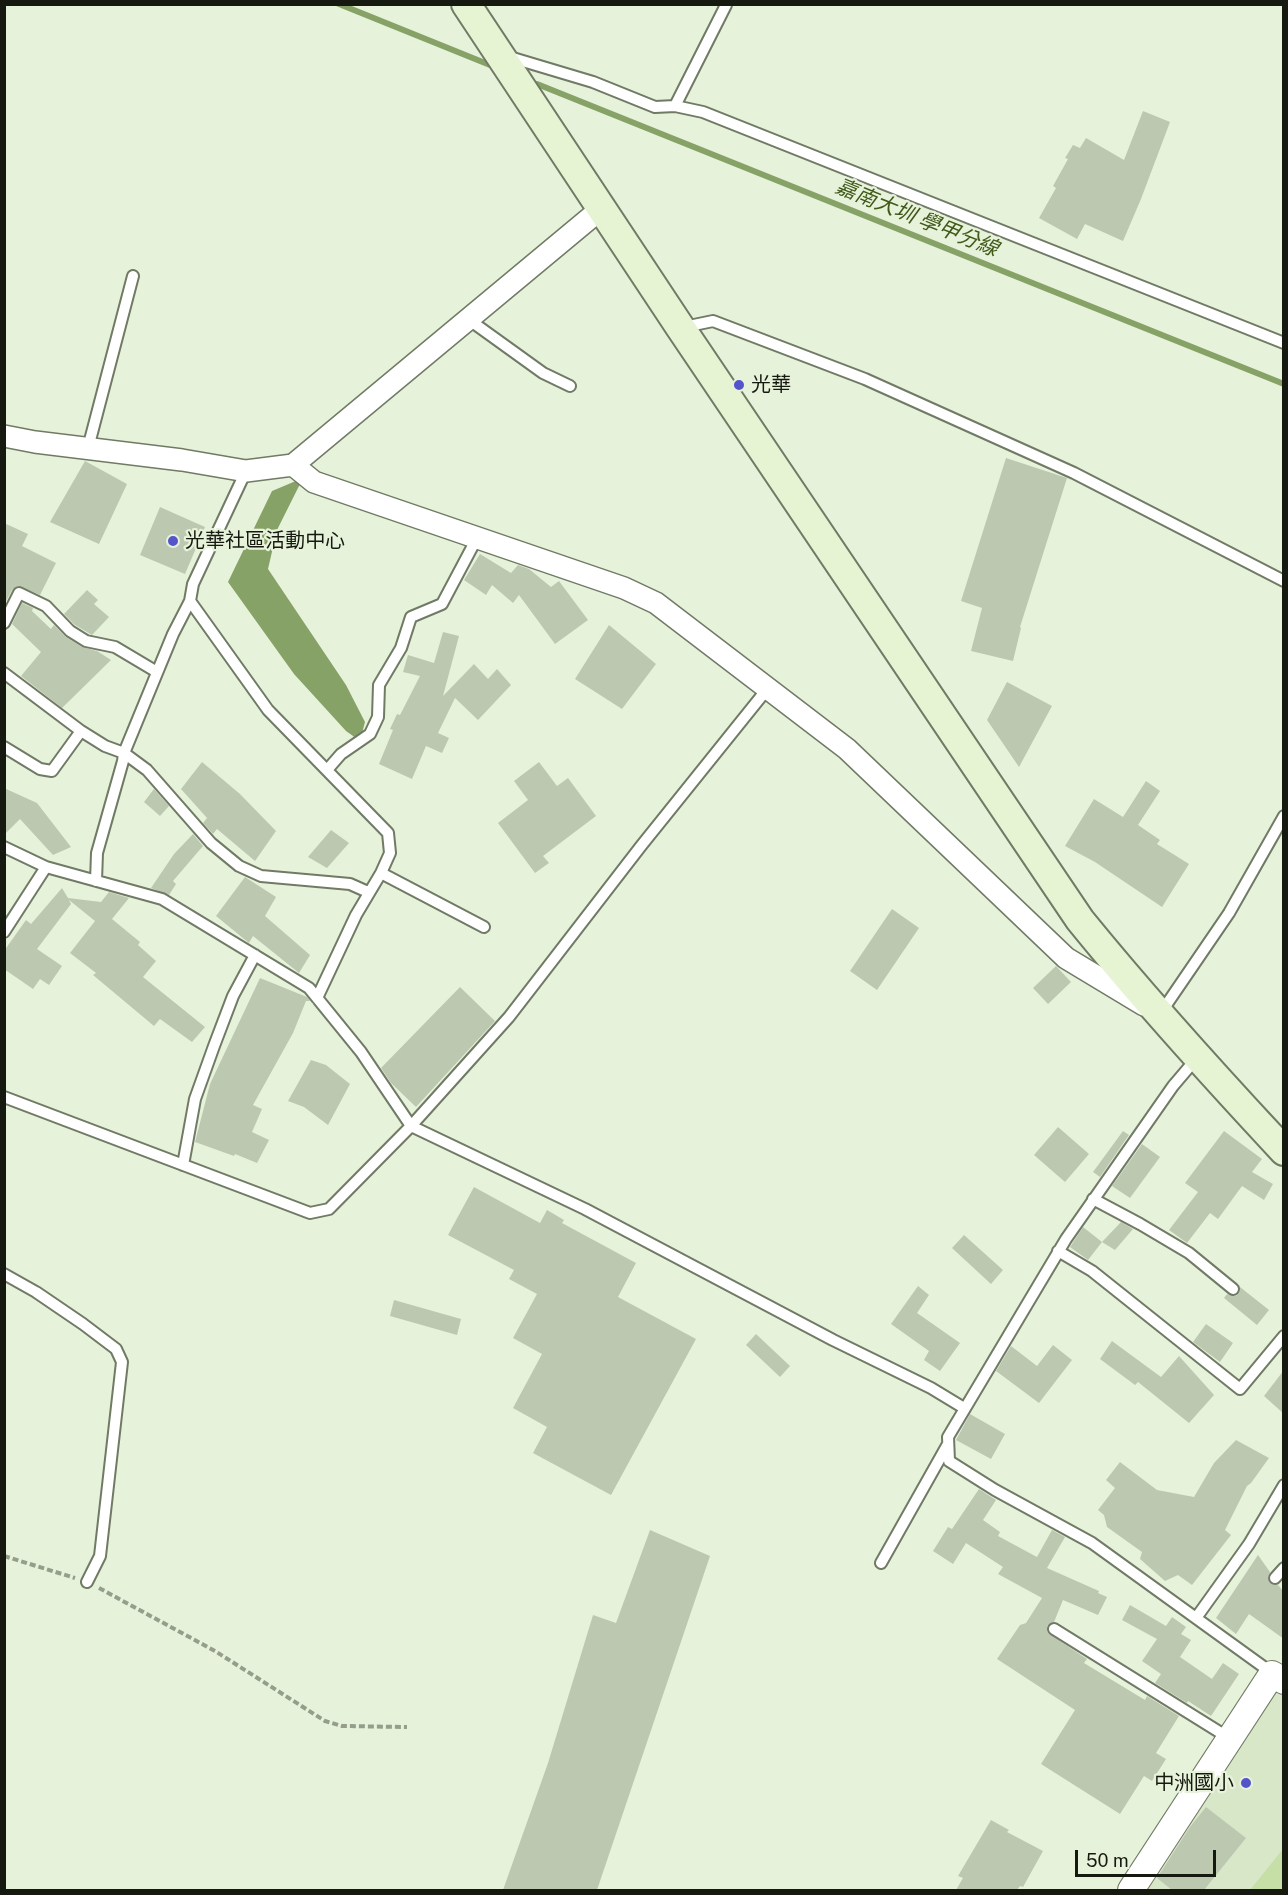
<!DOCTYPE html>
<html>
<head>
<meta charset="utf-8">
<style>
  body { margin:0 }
  #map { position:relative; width:1288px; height:1895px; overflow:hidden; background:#e7f2db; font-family:"Public Sans",sans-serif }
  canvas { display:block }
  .frame { position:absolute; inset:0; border:6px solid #151910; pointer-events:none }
  .scale { position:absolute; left:1075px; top:1850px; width:141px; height:27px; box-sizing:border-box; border:3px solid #151910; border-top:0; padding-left:8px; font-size:18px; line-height:21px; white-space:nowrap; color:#151910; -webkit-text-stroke:4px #e7f2db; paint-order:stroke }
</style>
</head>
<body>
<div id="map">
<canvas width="1288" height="1895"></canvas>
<div class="frame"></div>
<div class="scale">50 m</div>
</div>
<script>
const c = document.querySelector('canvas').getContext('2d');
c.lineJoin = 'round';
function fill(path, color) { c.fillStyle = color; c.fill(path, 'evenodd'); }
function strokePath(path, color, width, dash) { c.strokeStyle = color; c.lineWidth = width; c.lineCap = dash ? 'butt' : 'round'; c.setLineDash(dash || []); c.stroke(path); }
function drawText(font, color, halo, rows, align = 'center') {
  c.font = font + ' "Public Sans","Noto Sans TC",sans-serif'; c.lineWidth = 4.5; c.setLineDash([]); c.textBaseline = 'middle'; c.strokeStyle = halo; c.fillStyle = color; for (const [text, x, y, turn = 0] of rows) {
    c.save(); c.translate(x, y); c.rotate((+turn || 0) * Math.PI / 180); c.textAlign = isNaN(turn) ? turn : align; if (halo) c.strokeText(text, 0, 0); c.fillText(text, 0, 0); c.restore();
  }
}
fill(new Path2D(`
  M1272,1689L1283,1695V1890H1142Z`), '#d9e7c9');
fill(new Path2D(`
  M1283,1849V1890H1250Z`), '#c5dfa7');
fill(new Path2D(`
  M303,478L277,530L268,569L346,685L365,722L360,741L346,731L294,674L228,582L272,491Z`), '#87a267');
strokePath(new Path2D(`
  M339,4L490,65
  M537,84L1284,384`), '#87a267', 6);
fill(new Path2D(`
  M1143,111L1170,122L1141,199L1123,241L1085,224L1077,239L1039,218L1056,188L1053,186L1068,159L1065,158L1073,145L1080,148L1086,138L1124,160Z
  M1006,458L1067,478L1020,627L1021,628L1013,661L971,651L982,608L961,601Z
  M85,461L127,484L99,544L50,522Z
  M160,507L205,527L185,574L140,555Z
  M4,523L28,534L22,546L56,563L40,595L18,586L12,590L4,605Z
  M480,554L511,573L518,565L529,569L551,587L559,581L588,620L555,644L519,595L513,603L492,585L486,595L464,580Z
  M87,590L98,600L94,604L109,617L92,635L75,625L64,614Z
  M22,603L33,608L32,611L51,629L54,625L66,637L82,647L97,651L111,660L62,708L21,676L41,652L12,624Z
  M609,625L656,664L622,709L575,679Z
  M443,632L459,636L443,696L474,664L488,679L497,669L511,685L478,720L455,698L438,733L449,738L442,753L426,746L412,779L379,764L393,730L390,729L397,714L400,715L420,676L403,672L408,655L434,663Z
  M1007,682L1052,706L1019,767L987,720Z
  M202,762L240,794L276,831L255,861L217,829L213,834L203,823L207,818L181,789Z
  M539,762L557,786L568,778L596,816L543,856L549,863L535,873L498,823L528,800L514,781Z
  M1146,781L1160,791L1138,825L1160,840L1157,844L1189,864L1162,907L1095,862L1065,846L1094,799L1123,817Z
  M4,788L37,803L71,847L53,855L20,819L4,835Z
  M154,789L169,806L160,816L144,802Z
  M331,830L349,843L327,868L308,857Z
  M193,834L203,846L173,881L176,884L169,895L151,888L174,854Z
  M245,877L276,897L265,916L310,955L299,973L253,936L249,943L216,916Z
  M62,888L68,898L101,902L109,892L129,898L112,919L140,942L138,945L156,961L143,977L205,1027L192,1042L160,1019L154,1026L93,975L96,973L70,953L95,921L69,900L71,904L37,949L62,966L49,985L40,979L33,989L4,969V951L26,920L31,924Z
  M892,909L919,928L877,990L850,971Z
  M1056,966L1071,982L1048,1004L1033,988Z
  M260,978L307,997L310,1001H306L293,1033L253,1105L262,1109L252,1132L269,1140L257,1163L235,1154L234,1156L195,1142L210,1084Z
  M460,987L495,1021L416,1107L391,1083L381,1068Z
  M311,1060L326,1065L350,1084L328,1125L304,1107L288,1101Z
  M1058,1127L1089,1154L1065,1182L1034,1155Z
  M1123,1131L1129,1135L1100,1177L1093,1172Z
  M1224,1131L1262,1159L1252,1172L1273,1184L1264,1200L1242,1186L1218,1219L1210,1213L1187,1243L1169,1230L1198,1192L1185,1183Z
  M1142,1144L1160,1157L1130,1198L1112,1186Z
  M474,1187L540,1223L547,1210L564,1220L562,1223L636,1263L618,1297L696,1339L611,1495L533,1453L547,1427L513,1408L542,1354L513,1338L537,1294L509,1279L514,1270L448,1235Z
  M1121,1222L1133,1229L1115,1250L1102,1242Z
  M1083,1227L1102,1242L1088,1260L1070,1247Z
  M964,1235L1003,1270L991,1284L952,1248Z
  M918,1286L929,1295L917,1313L960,1343L940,1371L924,1360L929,1351L891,1324Z
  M1240,1287L1269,1310L1257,1325L1224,1298L1227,1294L1231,1296H1236L1239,1293Z
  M394,1300L461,1319L457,1335L390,1316Z
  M1206,1324L1233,1343L1220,1362L1193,1342Z
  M756,1334L790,1366L780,1377L746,1345Z
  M1112,1341L1161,1377L1179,1356L1214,1395L1189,1423L1138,1382L1135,1385L1100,1359Z
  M1053,1345L1072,1360L1039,1403L996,1371L1011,1346L1037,1366Z
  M1284,1370V1414L1264,1396Z
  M970,1414L1005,1434L991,1459L956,1440Z
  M1236,1440L1269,1458L1251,1483L1247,1486L1225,1530L1231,1535L1192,1585L1178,1575L1165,1581L1140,1559L1142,1552L1107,1527L1104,1515L1098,1510L1115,1488L1106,1480L1120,1462L1157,1490L1194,1497L1214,1463Z
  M979,1489L996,1500L983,1520L1000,1532L998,1536L1037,1557L1052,1530L1065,1537L1047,1568L1099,1591L1098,1593L1107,1597L1098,1615L1063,1600L1054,1622L1047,1626L1048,1633L1087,1659L1084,1663L1145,1700L1147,1696L1179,1716L1156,1753L1166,1759L1152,1781L1144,1776L1120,1814L1041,1764L1075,1710L997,1659L1020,1625L1026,1623L1042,1598L998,1574L1003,1567L966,1543L953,1564L933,1551L948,1527L952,1529Z
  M650,1530L710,1556L597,1890H503L548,1763L593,1615L616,1623Z
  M1258,1555L1270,1572L1268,1577L1270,1583L1274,1585H1278L1284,1592V1639L1249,1614L1236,1634L1216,1618Z
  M1130,1605L1166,1626L1172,1617L1186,1627L1181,1634L1191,1640L1180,1657L1212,1679L1223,1663L1239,1674L1211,1716L1188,1701L1187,1703L1155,1683L1161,1674L1142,1661L1157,1639L1122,1620Z
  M1206,1807L1246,1838L1204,1890H1172L1157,1878L1190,1827Z
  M991,1820L1009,1830L1007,1832L1043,1851L1023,1887L1020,1886L1017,1890H956L963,1878L958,1876Z`), '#bdc8b1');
const service = new Path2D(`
  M506,56L593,82L655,107L675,106L703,112L1284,343
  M675,106L726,5L724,4
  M468,319L543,373L570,386
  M684,327L713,321L865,379L1074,473L1284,581
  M88,448L133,276
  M246,471L193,584L190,601L268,710L388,833L390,853L381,873L356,915L317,998
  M4,623L19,593L46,606L70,631L86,641L115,647L157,672
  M4,673L81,731L105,746L124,753L147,770L211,843L239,866L261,876L350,884L368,892
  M4,747L40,769L52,771L81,731
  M327,770L341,754L370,734L378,717L379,685L401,648L411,617L442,604L477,538
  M4,847L46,867L162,899L309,988L361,1052L411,1126L585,1209L833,1340L931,1388L964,1408
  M381,873L484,927
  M96,881L97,853L123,761L124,753L173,634L190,601
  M4,932L46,867
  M1160,1014L1229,913L1284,816
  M1196,1059L1173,1086L1066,1239L948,1437L949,1461L995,1490L1092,1543L1272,1673
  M4,1097L310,1213L329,1209L411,1126L509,1017L641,846L768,688
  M183,1165L195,1099L214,1046L233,996L255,955
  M1093,1199L1140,1224L1189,1253L1233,1289
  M1058,1251L1092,1271L1240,1389L1284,1336
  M4,1274L36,1292L83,1324L116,1349L122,1362L100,1556L87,1582
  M881,1563L948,1444
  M1275,1578L1284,1568
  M1196,1618L1249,1544L1284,1485
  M1054,1629L1229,1738`);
const minor = new Path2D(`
  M4,436L35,442L182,460L246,471L293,465L314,482L624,588L656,603L847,749L1066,958L1144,1005
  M293,465L602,208`);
const tertiary = new Path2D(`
  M1131,1890L1272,1674L1284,1681`);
const secondary = new Path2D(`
  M466,4L680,327L1080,920C1145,1000 1214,1076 1284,1151`);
strokePath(service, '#707a65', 14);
strokePath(minor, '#707a65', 24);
strokePath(tertiary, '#707a65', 28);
strokePath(secondary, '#707a65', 32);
strokePath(new Path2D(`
  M4,1556L75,1578
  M99,1588L215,1651L325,1721L342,1726L407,1727`), '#959d8b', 4, [6, 3]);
strokePath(service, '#fff', 10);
strokePath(minor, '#fff', 21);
strokePath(tertiary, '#fff', 26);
strokePath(secondary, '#e6f4d3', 28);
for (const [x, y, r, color] of [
  [739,385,6,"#5454cb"],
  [173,541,6,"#5454cb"],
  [1246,1783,6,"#5454cb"]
]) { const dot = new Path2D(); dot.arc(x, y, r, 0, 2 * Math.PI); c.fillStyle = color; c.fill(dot); strokePath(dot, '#e7f2db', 2); }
drawText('20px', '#151910', '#e7f2db', [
  ["光華",751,385],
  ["光華社區活動中心",185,541],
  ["中洲國小",1234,1783,"right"]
], 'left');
drawText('italic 21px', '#415a1a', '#e7f2db', [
  ["嘉南大圳 學甲分線",917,218,22]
]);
</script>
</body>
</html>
